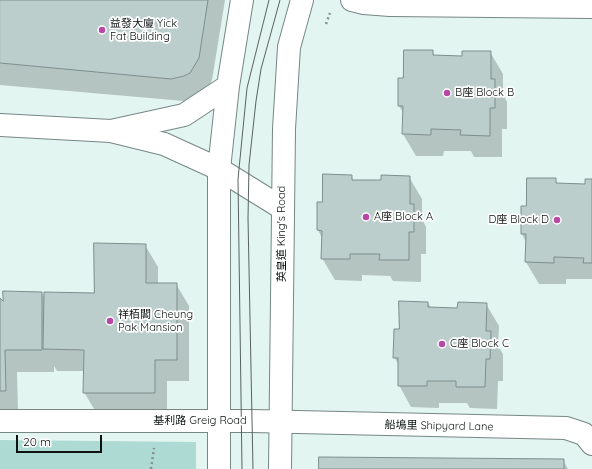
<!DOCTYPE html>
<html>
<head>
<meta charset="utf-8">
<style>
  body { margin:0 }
  #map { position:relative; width:592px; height:469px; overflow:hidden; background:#e2f5f1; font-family:Quicksand,sans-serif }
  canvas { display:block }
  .scale { position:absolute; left:16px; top:435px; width:86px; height:18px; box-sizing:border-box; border:2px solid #0c1211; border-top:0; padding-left:5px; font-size:12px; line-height:14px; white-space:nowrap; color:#0c1211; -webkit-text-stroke:3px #fff; paint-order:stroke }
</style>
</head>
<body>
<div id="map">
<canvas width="592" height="469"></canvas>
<div class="scale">20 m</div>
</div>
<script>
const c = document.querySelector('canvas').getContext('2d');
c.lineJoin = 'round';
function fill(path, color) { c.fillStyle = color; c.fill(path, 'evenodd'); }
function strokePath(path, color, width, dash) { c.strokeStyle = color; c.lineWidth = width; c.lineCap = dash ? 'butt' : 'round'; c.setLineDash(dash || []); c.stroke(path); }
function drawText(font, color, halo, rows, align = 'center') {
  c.font = font + ' Quicksand,"Noto Sans TC",sans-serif'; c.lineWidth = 3.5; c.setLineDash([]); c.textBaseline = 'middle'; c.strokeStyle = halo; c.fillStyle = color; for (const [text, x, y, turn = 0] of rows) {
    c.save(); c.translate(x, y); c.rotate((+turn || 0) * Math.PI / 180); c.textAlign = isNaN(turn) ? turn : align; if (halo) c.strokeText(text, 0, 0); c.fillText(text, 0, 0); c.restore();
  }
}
fill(new Path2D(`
  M0,440L196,442V469H0Z`), '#aedad4');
fill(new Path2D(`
  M0,0H225L212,80L206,92L197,98L184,101L0,85Z
  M432,51L435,57H463L490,52L503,74V94L507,102V129H502V157H474L471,151H444L443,156H416L403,134L404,114L399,106L404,79Z
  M351,176L354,181H382L409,177L422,199V219L426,227V254H421V282L393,281L390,276L362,275V281L335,280L322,258V238L318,230V203H323Z
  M555,179L558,185H586L592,180V279H566V284H539L526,262V242L522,234L527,207Z
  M145,245L158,267V284H176L189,306V381H167V415L97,414L84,392V371H57L54,366V372H17L18,413H0V300L4,304L42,293L45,298L95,294Z
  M428,303L431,308L458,309L486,304L499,326L498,346L503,354V381H498L497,409L470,408L467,403H439V408L411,407L399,385V365L394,357L400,330Z
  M563,460L568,469H320Z`), '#0003');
const building = new Path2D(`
  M0,0H208L199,58L190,73L184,76L171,79L0,63Z
  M404,50H433V55L462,56V51H491V79H495V108H490V136L460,135L461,130L431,129V135L402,134L403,106H398V78H403Z
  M323,174L352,175V180H381V175L410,176V204H414V232H409V260H379L380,254H350V259H321L322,231L317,230V202H322Z
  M527,178H556V183L585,184V179H592V263H583L584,258L554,257V263L525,262L526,234H521V206H526Z
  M94,243L146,244V283H177V360H155V393H83L84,350L43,349L44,292L94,293Z
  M3,291L42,292V350H5L6,391H0V298L3,301Z
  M399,301L428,302V307L457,308L458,302L487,303L486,331H491L490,359H486L485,387H456V381H427V386H398V358H393L394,329H399Z
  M319,457L564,459V469H319Z`);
fill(building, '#bccecb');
strokePath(building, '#7d8e8c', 1);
const minor = new Path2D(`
  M352,0L364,3L390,5L592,7
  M0,125L111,131L164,144L219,169L282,208
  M0,421H252L566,428L584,434L592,444`);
const major = new Path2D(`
  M111,131L184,115L228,86
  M219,469V169L228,86L242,0
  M280,469L284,129L289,47L302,0`);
strokePath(minor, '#768784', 24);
strokePath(major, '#768784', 24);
strokePath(new Path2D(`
  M326,24L330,13
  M151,469L154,448`), '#82908d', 2.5, [2, 3]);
strokePath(minor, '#fff', 22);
strokePath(major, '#fff', 22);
strokePath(new Path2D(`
  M242,469L238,179L247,88L269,0
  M253,469L248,218L249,165L256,101L261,69L280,0`), '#586361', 1);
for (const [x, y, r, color] of [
  [102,30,4,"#b848a5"],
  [447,93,4,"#b848a5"],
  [366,217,4,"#b848a5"],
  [557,220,4,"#b848a5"],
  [110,321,4,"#b848a5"],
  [442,344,4,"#b848a5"]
]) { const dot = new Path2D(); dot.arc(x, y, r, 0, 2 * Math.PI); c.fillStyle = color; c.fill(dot); strokePath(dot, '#fff', 1.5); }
drawText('11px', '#0c1211', '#fff', [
  ["益發大廈 Yick",110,24],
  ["Fat Building",110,37],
  ["B座 Block B",455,93],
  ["A座 Block A",374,217],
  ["D座 Block D",549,220,"right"],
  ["祥栢閣 Cheung",118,315],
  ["Pak Mansion",118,328],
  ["C座 Block C",450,344]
], 'left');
drawText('11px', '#0c1211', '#fff', [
  ["英皇道 King's Road",282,234,-90],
  ["基利路 Greig Road",200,421],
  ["船塢里 Shipyard Lane",439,426,1]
]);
</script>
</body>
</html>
